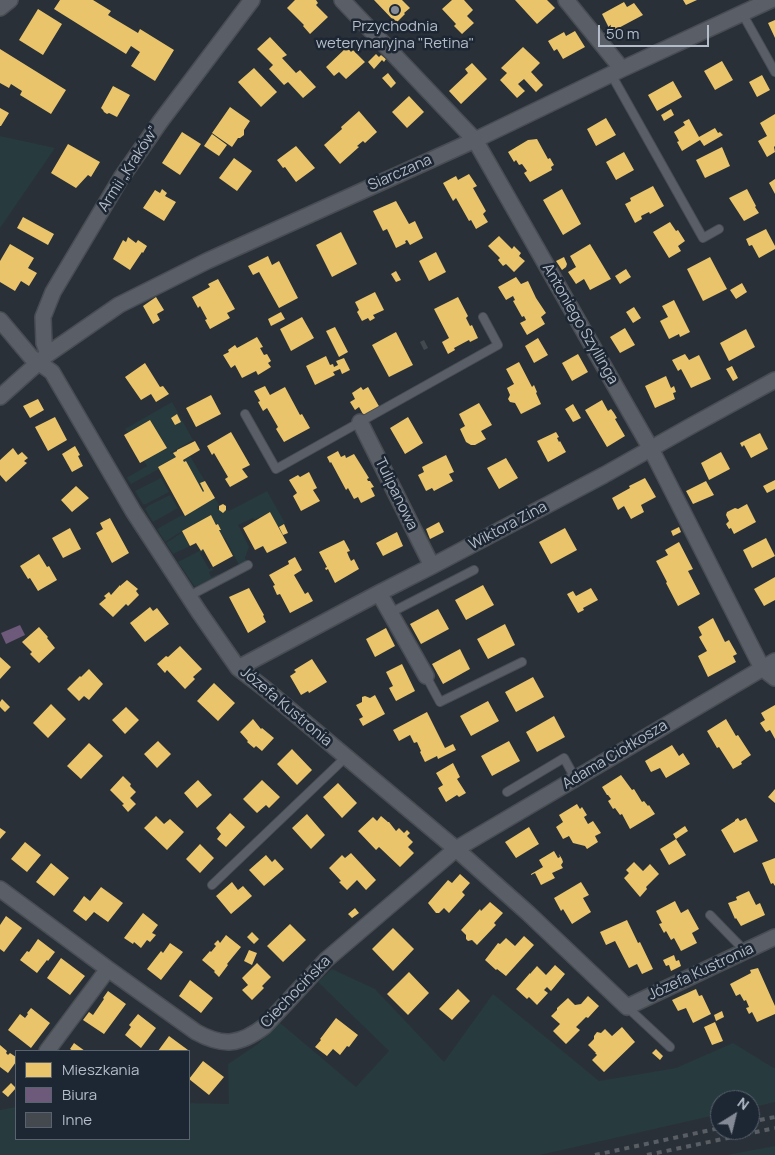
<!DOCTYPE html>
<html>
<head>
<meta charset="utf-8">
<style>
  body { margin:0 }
  #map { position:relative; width:775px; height:1155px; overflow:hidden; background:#2a3038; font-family:Manrope,sans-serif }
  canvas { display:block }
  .legend { position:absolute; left:15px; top:1050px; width:175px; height:90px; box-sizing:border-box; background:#1d2633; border:1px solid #59626f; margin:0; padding:6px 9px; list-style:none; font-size:15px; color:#b4bcc9 }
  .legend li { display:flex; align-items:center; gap:10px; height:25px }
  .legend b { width:25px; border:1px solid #59626f }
  .north { position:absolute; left:710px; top:1090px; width:50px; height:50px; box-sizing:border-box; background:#1d2633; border:1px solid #59626f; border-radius:50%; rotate:36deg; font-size:14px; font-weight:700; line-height:20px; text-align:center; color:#b4bcc9 }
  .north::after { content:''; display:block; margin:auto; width:18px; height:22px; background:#848b96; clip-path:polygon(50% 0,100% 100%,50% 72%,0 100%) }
  .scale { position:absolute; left:598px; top:25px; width:111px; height:22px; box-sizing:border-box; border:2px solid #b4bcc9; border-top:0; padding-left:6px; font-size:15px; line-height:18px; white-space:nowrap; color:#b4bcc9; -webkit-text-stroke:4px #1d2633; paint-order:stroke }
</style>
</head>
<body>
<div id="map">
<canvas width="775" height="1155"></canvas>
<ul class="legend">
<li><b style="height:14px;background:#e9c46a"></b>Mieszkania</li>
<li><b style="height:14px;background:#6d597a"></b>Biura</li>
<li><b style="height:14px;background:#444950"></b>Inne</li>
</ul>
<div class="north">N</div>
<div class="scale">50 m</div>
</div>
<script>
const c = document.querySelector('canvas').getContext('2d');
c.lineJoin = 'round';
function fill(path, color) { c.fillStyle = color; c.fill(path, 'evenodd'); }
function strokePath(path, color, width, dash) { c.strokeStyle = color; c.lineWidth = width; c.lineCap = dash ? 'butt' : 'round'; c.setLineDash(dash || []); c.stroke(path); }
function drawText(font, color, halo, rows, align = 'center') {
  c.font = font + ' Manrope,sans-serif'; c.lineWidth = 5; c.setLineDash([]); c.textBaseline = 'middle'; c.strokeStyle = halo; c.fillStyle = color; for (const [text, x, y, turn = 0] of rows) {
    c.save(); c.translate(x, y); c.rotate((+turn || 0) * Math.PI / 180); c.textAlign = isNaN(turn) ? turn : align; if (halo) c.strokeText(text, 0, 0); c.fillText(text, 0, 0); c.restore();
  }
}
fill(new Path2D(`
  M0,136L55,148L0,228Z
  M172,402L193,440L170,453V454L177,450V451L174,453L176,457L157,470L131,484L127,478L128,477L147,466L144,461L167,448L150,420L128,433L125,429Z
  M190,456L205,481L204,491L203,492L186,461L184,462L183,460Z
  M161,478L169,492L146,504H143L135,491Z
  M267,491L285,523L278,527L270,512L254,520L253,518L238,525L249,547L245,558L246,561L239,565L225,538H223L219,530L221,529L218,524L216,525L211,515L182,531L165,542L157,529L182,515L183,516L186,515L215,498L219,505L217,507L219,510L223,513L226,510L229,511Z
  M170,495L178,508L153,522L145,509L148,506Z
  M183,532L190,546L173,554L166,543Z
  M203,549L204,551L200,553L209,569L212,568L213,570L209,572L211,577L218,574L219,575L195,587L178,562Z
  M332,969L375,989L444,1062L493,994L599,1081L676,1068L733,1043L772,1067L775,1068V1102L750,1108V1100H720V1114L540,1155H0V1110L16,1107V1139H189V1103L229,1104L228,1064L258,1044L279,1022L356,1087L389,1051L318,982Z
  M775,1146V1155H728L732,1154Z`), '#273a3e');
fill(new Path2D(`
  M60,0H93L111,11L108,15L138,33L140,29L174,50L155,81L131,66L140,52L131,46L126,54L54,9Z
  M295,0H316L318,3L316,5L328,17L310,34L303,26L304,25L287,8Z
  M374,0H402L410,8L404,13L405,14L396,23Z
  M452,0H464L473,10L467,16L474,23L462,34L454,26L456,24L442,9Z
  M515,0H547L555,8L537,24Z
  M683,0H697L686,5Z
  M624,2L627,7L634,3L643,15L611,32L602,14Z
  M38,9L62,24L43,55L19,40Z
  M775,20V38L768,23Z
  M575,31L585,47L563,59L557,49L554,51L548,41L564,32L566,36Z
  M270,37L287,55L282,58L296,73L300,70L316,87L303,98L288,82L284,85L269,69L273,65L257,49Z
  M347,47L351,52L353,50L365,62L346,79L339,72L334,76L326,67Z
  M523,47L540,63L531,72L543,85L536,92L524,79L518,84L525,91L517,98L500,80L507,73L501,68Z
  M0,49L66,90L51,114L20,95L22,91L11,84L9,88L0,83Z
  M376,54L379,57L381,55L386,59L384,62L382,60L374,69L368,62Z
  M722,61L733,80L715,90L704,71Z
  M472,63L487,79L461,104L449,91L468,73L465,69Z
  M254,68L277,92L261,107L238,82Z
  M388,73L396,83L391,88L382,78Z
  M762,75L770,90L757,97L749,82Z
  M673,81L682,97L657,111L648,95Z
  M113,86L130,95L117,117L109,113L107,114L104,112L103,110L101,108Z
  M409,96L424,112L407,128L392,112Z
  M230,107L250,121L244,130V135L240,138H238L232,147L212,133Z
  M0,108L9,113L1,126H0Z
  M671,109L674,115L664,121L661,115Z
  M359,111L377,132L365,143L363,141L357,146L359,147L340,164L324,145L342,129L341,127Z
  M775,114V146L774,147L775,152L767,157L758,141L767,136L760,123Z
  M606,118L616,135L596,146L587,129Z
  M689,119L699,137L715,128L718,133L720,132L723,135L704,146L700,140L682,151L677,142L679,141L674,132L685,125L683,122Z
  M182,132L201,144L180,175L162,163Z
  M212,134L227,145L219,156L204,146Z
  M537,139L548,159L550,158L554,165L551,167L552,170L530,182L524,173L527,171L522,164L519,165L516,160L514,162L508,152L528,140Z
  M68,144L100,162L91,177L88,175L76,188L51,173Z
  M296,146L315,168L296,182L285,167L283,168L277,160Z
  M722,147L730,166L705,178L696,160Z
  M624,152L634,170L616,180L606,162Z
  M234,158L252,171L237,191L219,178Z
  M469,174L477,186L473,188L486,211L483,214L488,222L476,229L471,220L469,221L456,198L453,201L443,183L456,176L458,180Z
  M775,179V194L769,183Z
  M653,186L664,206L650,214L649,212L641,216L642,219L635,223L625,204L631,201L630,198Z
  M162,189L167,193L165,196L176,202L164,221L143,208L155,190L160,193Z
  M562,189L581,224L563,235L543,200Z
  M747,189L756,206L755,207L759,213L744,221L729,198Z
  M396,201L409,224L415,221L423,238L410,245L407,240L405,241L406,243L396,248L387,229L383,231L373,211Z
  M23,217L54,234L48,245L17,228Z
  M670,222L676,231L678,230L685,241L678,246L681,251L669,258L653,232Z
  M766,229L775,246V249L759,258L752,245L749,246L746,239Z
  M341,232L357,264L332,277L316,245Z
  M499,236L512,249L514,246L521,253L519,256L525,261L514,272L506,264L503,266L498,260L500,258L488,246Z
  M128,237L136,243L138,240L147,246L143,253L142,252L130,270L113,259L123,240L126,242Z
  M10,244L34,258L28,268L37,273L29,286L21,281L15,291L0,282V261Z
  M590,244L611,279L590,290L584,279L576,284L568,272L576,267L570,256Z
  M436,252L446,272L429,281L419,261Z
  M268,256L272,265L279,261L298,298L279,308L259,272L253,275L248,266Z
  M564,257L567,264L566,267L562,270L556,261Z
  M710,257L727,289L703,301L687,269Z
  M626,269L631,277L620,284L615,276Z
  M396,271L401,280L396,282L391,274Z
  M516,277L521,284L528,281L536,298L546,313L541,317L545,324L527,335L520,323L526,320L524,316L522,317L513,301L515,300L513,296L506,300L498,287Z
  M218,279L235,309L227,313L230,318L210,329L205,320L207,319L200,306L198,308L192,297L210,287L208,284Z
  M742,283L747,292L736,299L730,290Z
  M375,292L384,310L373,315L375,318L370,321L368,318L362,321L357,312L359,310L355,302Z
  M156,297L164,310L157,314L160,320L153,324L143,306Z
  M458,297L468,316L466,318L470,326L472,325L478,338L470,342L469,340L454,348L455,350L448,354L442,342L449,338L434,309Z
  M674,300L690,332L680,337L679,334L669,339L660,321L668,317L662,306Z
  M634,307L641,318L633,323L626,312Z
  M281,312L285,319L271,326L268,319Z
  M302,317L314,338L291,351L280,329Z
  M335,327L348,352L339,357L326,331Z
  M625,328L635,345L620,353L610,337Z
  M746,329L755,347L729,361L720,343Z
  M396,332L413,365L389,377L372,345Z
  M257,337L263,347L260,348L264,355L267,354L271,361L268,363L271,367L258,375L256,371L242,378L235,365L231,368L223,355L229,352L228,350L235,345L237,348Z
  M538,338L548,355L534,363L525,346Z
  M578,354L588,372L572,381L562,363Z
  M685,354L689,360L699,355L711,379L691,388L681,369L678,371L672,360Z
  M326,356L330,365L333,364L334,367L338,365L336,361L344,358L350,370L342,374L340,369L333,372L335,375L315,385L306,366Z
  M519,362L532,387L534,385L537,392L536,393L541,404L521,414L515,403L510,402L508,399L510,395L507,388L514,384L506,369Z
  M145,363L160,387L163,386L169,394L156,402L151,394L141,400L125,377Z
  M732,366L738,378L733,381L726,369Z
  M666,376L671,388L674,386L676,392L673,393L675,399L655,408L645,386Z
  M265,386L270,395L285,387L300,415L302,414L310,428L284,442L276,429L278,427L267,408L263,411L258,402L260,401L254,391Z
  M361,387L363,390L368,387L380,408L364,416L359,407L355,410L350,402L355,399L352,393Z
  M211,395L221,414L196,427L186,408Z
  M38,399L44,410L30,418L23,406Z
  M602,400L608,411L611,409L614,413L617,418L615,419L625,436L607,447L585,410Z
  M479,403L492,425L481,431L486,439L475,445H471L466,442L460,429L465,426L459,414Z
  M573,404L581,418L573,422L565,409Z
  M177,414L181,422L175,425L171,418Z
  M55,417L67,440L48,451L35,427Z
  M408,417L423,443L405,454L390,428Z
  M150,420L167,448L140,463L124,435Z
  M231,432L250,465L242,469L248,477L230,487L225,479L228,477L214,453L212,455L207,446Z
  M556,432L559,437L557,438L559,442L560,441L566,452L548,462L537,441Z
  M760,433L768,449L751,458L744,445L742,447L740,443Z
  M195,441L200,450L183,460L184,462L186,461L203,492L204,491L200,483L205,481L215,498L185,516L158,467L176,457L173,453L177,451V450Z
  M75,446L80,455L78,456L83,466L72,472L62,454Z
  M13,448L18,455L22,452L28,458L24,461L27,463L6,482L0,475V460Z
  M338,451L341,457L345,455L346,458L354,454L369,478L367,479L368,481H370L374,487L371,488L375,496L361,503L358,497L354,499L348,488L346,490L331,462L330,463L327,457Z
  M721,452L730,469L709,480L701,463Z
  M446,455L454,472L449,474L453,481L434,491L432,488L426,491L418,475L424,472L422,467Z
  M506,458L518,478L499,489L487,468Z
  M309,472L317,488L313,490L320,501L301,511L293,496L297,493L289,480L298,475L300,477Z
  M645,478L656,497L641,505L644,512L631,519L624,506L618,510L612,498L630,488L629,486Z
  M775,480V489L767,493L763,486Z
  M706,481L714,495L693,504L686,491Z
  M76,486L89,498L72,512L61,500Z
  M223,504L226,506V510L223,513L219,510V506Z
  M747,504L756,522L734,534L731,528L729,529L726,524L729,521L726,515L727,512L735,508L738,509Z
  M270,512L287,543L267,553L263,546L255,550L243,528Z
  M211,515L216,525L218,524L221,530H219L233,556L213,567L203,549L201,551L196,543L190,546L182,531Z
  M110,518L129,553L112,563L96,533L103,529L100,523Z
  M439,522L444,532L430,539L426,529Z
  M284,524L288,533L283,535L279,527Z
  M679,527L681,532L673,536L671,531Z
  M70,528L81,549L63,558L52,538Z
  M565,528L577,550L551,564L539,542Z
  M397,532L403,546L383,556L376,543Z
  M766,538L775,556L752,568L743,550Z
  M344,540L350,551L347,552L349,557L351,561L354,559L359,569L335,583L328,569L326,570L325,568L327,567L319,552Z
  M679,542L693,569L688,571L700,594L678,606L666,583L667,582L656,561L668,555L665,550Z
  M39,554L47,567L49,566L57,580L38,591L30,578L28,579L20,566Z
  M295,557L302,570L294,575L305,594L308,592L313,601L290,613L280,594L277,595L273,586L275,585L269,575L289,564L288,561Z
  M775,577V600L764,606L754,589Z
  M127,580L138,589L136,591L139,595L128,606L126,604L113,617L99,604L106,598L104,596L109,592L111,595L120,585V586Z
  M483,585L494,605L466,620L455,600Z
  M249,588L264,615L263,616L266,622L248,633L229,597Z
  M591,588L598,600L583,608L584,610L578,613L567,594L573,591L576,596Z
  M150,607L153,611L157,608L169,624L145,642L130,623Z
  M438,609L449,629L421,644L410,624Z
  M713,618L725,642L729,640L737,654L733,656L736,662L708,677L698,656L707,651L699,637L702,635L698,627Z
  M505,624L515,645L488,659L477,639Z
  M39,627L48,637L47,638L55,648L39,663L30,654L32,652L22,642Z
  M386,628L395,646L375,657L366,639Z
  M180,646L202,669L193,677L195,679L185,689L167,670L165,673L157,664L166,656L168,657Z
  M460,649L470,669L443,684L432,664Z
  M0,657L11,667L0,679Z
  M312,659L327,682L309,693L308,691L301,695L290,676L296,672L294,670Z
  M402,664L415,691L396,701L389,688L393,686L386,672Z
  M89,669L103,684L89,700L84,696L79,701L67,689L80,676L81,677Z
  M533,677L544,697L516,712L505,692Z
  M214,683L235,703L218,721L197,701Z
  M375,695L385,714L363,726L359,719L363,717L356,705L362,702V697L365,696L370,698Z
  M2,699L10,707L5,712L0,707V702Z
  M488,701L499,721L471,736L460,716Z
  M51,704L66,719L48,738L33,723Z
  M775,705V739L770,730L766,732L760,723L765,720L761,713Z
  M126,707L139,720L125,734L112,720Z
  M427,712L445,748L453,744L456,750L438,759L437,756L425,762L420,752L421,751L417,742L414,743L410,735L399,741L393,730Z
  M554,716L565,737L537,752L526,732Z
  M253,719L261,729L262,728L274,738L262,751L256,746L254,748L247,742L248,741L240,732Z
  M726,719L736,736L738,735L751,755L741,762L742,764L733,769L719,747L717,748L707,731Z
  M158,741L171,754L157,768L144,754Z
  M509,741L520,761L492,776L481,756Z
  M89,743L103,756L81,779L67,766Z
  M672,745L679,756L683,753L690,764L666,778L660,768L651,772L645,761Z
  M292,749L312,770L297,785L277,764Z
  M453,763L460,777L457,779L466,793L459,797L457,795L446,802L438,788L443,785L436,773Z
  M621,775L632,790L634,789L642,802L644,801L648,806L649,805L655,814L630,829L622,814L620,815L615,808L613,809L608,801L611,799L608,795H607L602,787Z
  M123,776L131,784L130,786L136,792L130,798L136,804L128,812L122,805L124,804L110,790Z
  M198,780L212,795L197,808L184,793Z
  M262,780L280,797L269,808L266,805L257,813L243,799Z
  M338,783L357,803L342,818L323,797Z
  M775,789V803L768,797Z
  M577,804L580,809L582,807L587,815L584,817L588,824L593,821L601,833L595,836L598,842L587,849L585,846L573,843L569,836L563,839L556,827L563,822L559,815Z
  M230,813L245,827L226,847L217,839L221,834L216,828Z
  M307,814L325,835L311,849L292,828Z
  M156,816L164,824L170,819L184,832L167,850L144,828Z
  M381,816L388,822H389L396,831L399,828L404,833L407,830L410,833L407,836L413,842L408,847L414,853L400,867L379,847L376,850L358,831L373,817L377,821Z
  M738,818L740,821L746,818L758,841L734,853L721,830L735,821V820Z
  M685,826L688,831L676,839L673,834Z
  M529,827L539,844L516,858L505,842Z
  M0,828L6,832L0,839Z
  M676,839L686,855L669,865L660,849Z
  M25,842L41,855L27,872L11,859Z
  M200,844L214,858L200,873L186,859Z
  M554,851L558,858L560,857L559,854L562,859L563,862L561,865L563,868L552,873L555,878L541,885L535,873L531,875V874L543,867L539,860Z
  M351,853L376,880L366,890L357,880L347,890L339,882L341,881L329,868L342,855L345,858Z
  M266,855L272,862L275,859L284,869L264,886L249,870Z
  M775,858V886L773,883L771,884L762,863Z
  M634,862L643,871L650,864L659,874L646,887L647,889L640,897L624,878L629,873L626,870Z
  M51,863L69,878L54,896L36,882Z
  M460,874L470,883L462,892L465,895L449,913L444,908L439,913H436L428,903L448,880L452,883Z
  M232,882L238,890L243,886L252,896L231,914L216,896Z
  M581,882L589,895L583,898L591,912L572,924L563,909L561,911L554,898Z
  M101,887L123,903L108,922L94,912L86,921L73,911L84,896L90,901Z
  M749,891L756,905L760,903L765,915L741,926L736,918L735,919L728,903L737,900L736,897Z
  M675,901L681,913L688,909L699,929L692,933L697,943L681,951L674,938L671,940L666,931L664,933L659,924L662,923L656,911Z
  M490,902L503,913L494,923L496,925L477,945L472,940L468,941L466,939V935L461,930L480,909L481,911Z
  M355,908L359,913L352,918L348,914Z
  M143,913L158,925L152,933L156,935L150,942L147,940L141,948L134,942L133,944L124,938Z
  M6,916L22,928L4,952L0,949V925Z
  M627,920L638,943L640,942L653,969L642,974L637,964L629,968L615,941L606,945L600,932Z
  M290,924L306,940L283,962L267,946Z
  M393,928L414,949L393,971L372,949Z
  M252,932L259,939L254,944L247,937Z
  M226,935L241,947L227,964L228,965L219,977L214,972L215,971L202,960L210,951L211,952L216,946L214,944L218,940L220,943Z
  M524,936L534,945L506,976L497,969L496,970L485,960L498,943L500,944L506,938L515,946Z
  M38,939L55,952L48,961L47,960L37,973L20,960L27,951L29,952Z
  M170,943L183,952L161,980L147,969L161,951L163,953Z
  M249,950L257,953L252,965L244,961Z
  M674,955L676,961L679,960L681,966L671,971L669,965L666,966L663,960Z
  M61,958L85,976L70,995L47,978Z
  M257,963L271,977L262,986L264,988L252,1000L242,990L248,985L242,978Z
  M555,965L565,974L551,991L547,987L544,990L548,993L537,1005L529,997L527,999L516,989L530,973V974L537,966L546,975Z
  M758,968L775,1006V1014L757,1022L752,1012L749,1014L746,1008L749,1007L746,1000L744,1001L740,994L736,996L730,984L751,973L750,970Z
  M409,972L429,993L408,1015L387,994Z
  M190,980L213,998L201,1013L179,996Z
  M458,989L470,1001L452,1020L439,1009Z
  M696,989L699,996L702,995L711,1014L693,1023L686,1008L678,1011L672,1000Z
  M108,991L126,1004L104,1034L83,1020L89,1012L93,1015L104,999L103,998Z
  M588,996L599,1006L588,1018L586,1017L576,1027L580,1030L566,1044L553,1031L560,1024L551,1016L557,1010V1008L568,998L575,1005L581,1004Z
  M31,1008L50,1023L31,1048L8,1030L20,1014L25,1018L28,1014L27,1013Z
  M722,1011L724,1017L716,1021L714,1015Z
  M138,1014L156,1028L141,1048L125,1035L131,1027L129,1025Z
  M336,1018L358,1035L349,1047L347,1046L340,1055L333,1049L327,1056L315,1047L321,1040L320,1039Z
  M715,1022L723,1041L712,1045L704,1027Z
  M622,1027L635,1042L604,1072L592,1060L597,1055L595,1053H596L588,1045L594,1039V1036L597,1032L601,1033L605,1029L612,1036Z
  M169,1036L188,1050L187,1051H158Z
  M74,1043L85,1051H73L70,1049Z
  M0,1045L7,1051L6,1053L8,1055L10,1053L16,1057V1062L8,1073L0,1067Z
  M656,1049L663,1056L660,1060L652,1053Z
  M203,1061L224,1077L209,1095L189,1079Z
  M11,1083L16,1088L8,1097L2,1092Z`), '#e9c46a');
fill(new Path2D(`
  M20,625L25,635L6,644L1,633Z`), '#6d597a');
fill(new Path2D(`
  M424,340L428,348L424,350L420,342Z`), '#444950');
const lane = new Path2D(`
  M742,13L775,72
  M611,74L703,238L719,229
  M245,414L276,469L498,345L483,317
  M189,596L248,565
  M390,613L474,570
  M426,676L440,702L522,662
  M507,792L564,758L575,778
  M212,885L346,757
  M710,915L745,951
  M627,1007L670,1047`);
const street = new Path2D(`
  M342,0L475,140L651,449L762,668L775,678
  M566,0L622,69
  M0,8L10,0
  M0,320L31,357L52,372L133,511L199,612L238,668L264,688L456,849L528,913L627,1007L775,937
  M48,354L44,343L43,317L53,292L121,178L160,122L252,0
  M0,397L48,354L119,305L207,261L475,140L622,69L771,0
  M360,422L432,566
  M379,593L426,676
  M238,668L379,593L432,566L604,475L691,426L775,380
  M0,889L108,969L196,1032C223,1047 240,1045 265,1026L326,960L456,849L775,661
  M47,1051L108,969`);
strokePath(lane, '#484c53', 10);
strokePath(street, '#484c53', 18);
strokePath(lane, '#5a5e66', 8);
strokePath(street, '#5a5e66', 15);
strokePath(new Path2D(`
  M750,1122L775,1117
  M595,1155L720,1128
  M647,1155L775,1128`), '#595d64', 4, [5, 5]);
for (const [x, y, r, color] of [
  [395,10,5,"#848b96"]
]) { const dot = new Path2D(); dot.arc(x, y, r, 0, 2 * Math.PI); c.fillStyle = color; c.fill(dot); strokePath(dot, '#1d2633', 2); }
drawText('15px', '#b4bcc9', '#1d2633', [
  ["Przychodnia",395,27],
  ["weterynaryjna \"Retina\"",395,44]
]);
drawText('15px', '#b4bcc9', '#1d2633', [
  ["Armii „Kraków”",129,169,-57],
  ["Siarczana",400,173,-24],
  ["Antoniego Szyllinga",580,324,60],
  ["Tulipanowa",396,494,64],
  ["Wiktora Zina",508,526,-28],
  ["Józefa Kustronia",286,707,40],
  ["Adama Ciołkosza",615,755,-31],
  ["Józefa Kustronia",701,972,-25],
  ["Ciechocińska",296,992,-46]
]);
</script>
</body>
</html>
